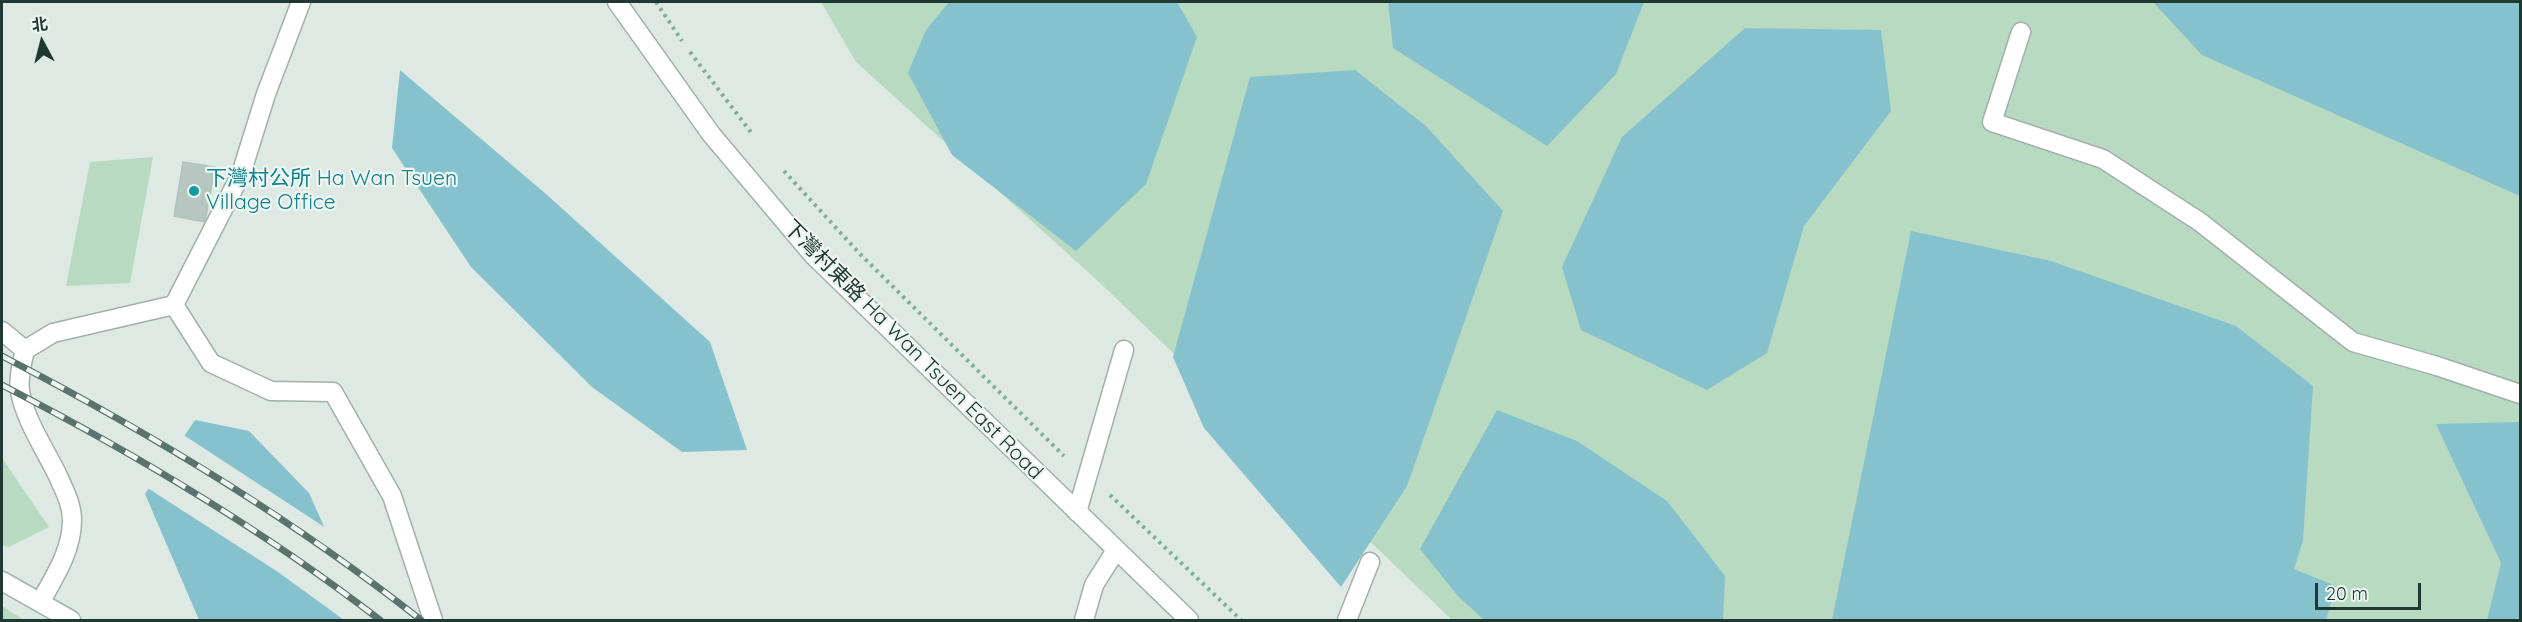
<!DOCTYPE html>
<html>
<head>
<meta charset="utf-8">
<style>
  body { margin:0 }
  #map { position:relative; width:2522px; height:622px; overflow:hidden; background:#dee9e4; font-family:Quicksand,"Noto Sans SC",sans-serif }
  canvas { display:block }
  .frame { position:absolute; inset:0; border:3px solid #203832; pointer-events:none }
  .north { position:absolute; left:12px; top:12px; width:60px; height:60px; -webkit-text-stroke:4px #eef6f2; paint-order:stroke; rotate:353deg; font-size:16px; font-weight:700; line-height:24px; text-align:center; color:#203832 }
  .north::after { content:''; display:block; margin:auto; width:21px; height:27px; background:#203832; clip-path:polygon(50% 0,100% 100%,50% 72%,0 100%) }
  .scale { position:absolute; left:2315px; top:583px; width:106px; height:27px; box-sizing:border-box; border:3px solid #203832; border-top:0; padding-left:8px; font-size:18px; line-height:21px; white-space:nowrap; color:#203832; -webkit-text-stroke:4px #eef6f2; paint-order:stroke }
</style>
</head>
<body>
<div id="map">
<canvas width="2522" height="622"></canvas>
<div class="frame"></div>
<div class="north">北</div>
<div class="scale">20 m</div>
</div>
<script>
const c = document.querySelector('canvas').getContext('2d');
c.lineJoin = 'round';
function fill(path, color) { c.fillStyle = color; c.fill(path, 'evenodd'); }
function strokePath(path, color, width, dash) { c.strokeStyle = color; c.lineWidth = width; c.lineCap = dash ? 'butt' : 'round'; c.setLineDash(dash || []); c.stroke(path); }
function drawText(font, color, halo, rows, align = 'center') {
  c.font = font + ' Quicksand,"Noto Sans SC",sans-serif'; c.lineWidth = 4.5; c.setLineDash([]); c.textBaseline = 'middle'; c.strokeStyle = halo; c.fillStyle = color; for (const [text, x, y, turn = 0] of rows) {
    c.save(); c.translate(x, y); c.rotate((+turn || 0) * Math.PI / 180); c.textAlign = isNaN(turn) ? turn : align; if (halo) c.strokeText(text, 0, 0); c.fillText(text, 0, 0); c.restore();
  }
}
fill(new Path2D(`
  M821,2H2520V620H1452L1099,282L856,62Z
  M153,157L130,283L66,286L90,162Z
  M2,458L49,527L9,547L2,545Z
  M2,606L24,620H2Z`), '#b7dac0');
fill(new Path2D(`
  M949,2H1177L1197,37L1146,184L1076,251L952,155L908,73L926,30Z
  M1388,2H1644L1616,74L1547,146L1393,48Z
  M2153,2H2520V196L2202,55Z
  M1745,28L1881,30L1891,111L1804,226L1767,353L1707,390L1581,330L1562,267L1622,137Z
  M400,70L546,194L710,342L747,450L682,452L592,387L471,267L392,148Z
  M1355,70L1426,126L1503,211L1407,486L1341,587L1204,428L1173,357L1250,77Z
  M1911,231L2051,261L2236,326L2313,386L2303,540L2294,569L2336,586L2326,620H1832Z
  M1497,410L1577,441L1667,501L1725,576L1723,620H1484L1458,596L1420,549Z
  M195,420L249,431L309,493L366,620H199L145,494Z
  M2520,422V620H2487L2501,563L2436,424Z`), '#86c2ce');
fill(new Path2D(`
  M182,434L329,530L369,620H344L278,572L146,487Z`), '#dee9e4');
const building = new Path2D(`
  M183,162L215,167L205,222L174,216Z`);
fill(building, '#b6c6c0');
strokePath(building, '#b0c2bb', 1.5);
const lane = new Path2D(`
  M2021,32L1992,122L2103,159L2200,222L2353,342L2437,366L2520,394
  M174,305L211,363L271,391L333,392L392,496L433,620
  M2,331L25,350
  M1077,512L1124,350
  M1084,620L1094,585L1116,550
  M1347,620L1370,562`);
const street = new Path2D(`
  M617,2L711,134L813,255L1189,620
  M41,601C55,576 72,550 72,520C72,504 64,490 58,476C46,451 24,418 20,391C18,378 22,363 25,350L53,333L174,305L241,174L266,94L301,2`);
const secondary = new Path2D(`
  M2,581L71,620`);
strokePath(lane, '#a1b0ab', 21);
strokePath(street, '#a1b0ab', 21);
strokePath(secondary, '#9db4ac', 21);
strokePath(new Path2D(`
  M656,2L682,41
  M690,52L753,135
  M784,171L860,254L1064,456
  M1110,495L1241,620`), '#7fac9e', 4, [3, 4.5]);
strokePath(lane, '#fff', 18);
strokePath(street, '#fff', 18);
strokePath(secondary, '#fff', 18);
const rail = new Path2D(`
  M2,356C149,432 290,517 421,620
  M2,385C134,453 262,529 380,620`);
strokePath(rail, '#5a746d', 7);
strokePath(rail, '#eef6f2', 4.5, [14]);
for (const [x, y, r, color] of [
  [194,191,6,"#0f9aa8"]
]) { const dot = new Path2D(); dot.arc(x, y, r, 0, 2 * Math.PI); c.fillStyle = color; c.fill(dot); strokePath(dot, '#eef6f2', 2); }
drawText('21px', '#0d838f', '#eef6f2', [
  ["下灣村公所 Ha Wan Tsuen",206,179],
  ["Village Office",206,203]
], 'left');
drawText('21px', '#203832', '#eef6f2', [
  ["下灣村東路 Ha Wan Tsuen East Road",913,350,45]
]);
</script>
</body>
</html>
